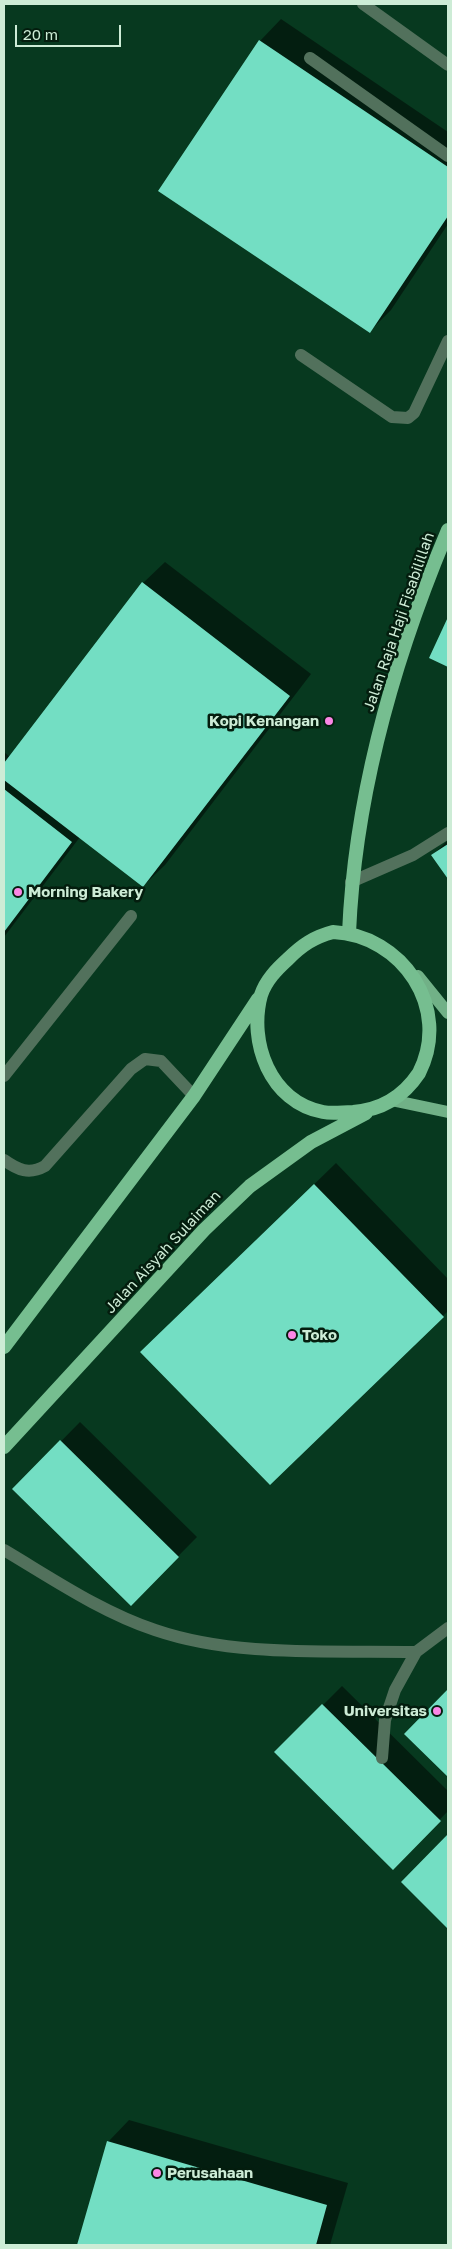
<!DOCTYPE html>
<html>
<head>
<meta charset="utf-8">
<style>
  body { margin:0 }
  #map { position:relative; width:452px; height:2249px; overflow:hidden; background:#07391f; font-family:"Golos Text",sans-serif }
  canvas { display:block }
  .frame { position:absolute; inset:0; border:5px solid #cdecd6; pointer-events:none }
  .scale { position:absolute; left:15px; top:25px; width:106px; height:22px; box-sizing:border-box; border:2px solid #cdecd6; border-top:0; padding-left:6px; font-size:15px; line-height:18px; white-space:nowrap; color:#cdecd6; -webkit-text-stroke:4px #041d0e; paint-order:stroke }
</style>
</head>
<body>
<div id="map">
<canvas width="452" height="2249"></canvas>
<div class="frame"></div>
<div class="scale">20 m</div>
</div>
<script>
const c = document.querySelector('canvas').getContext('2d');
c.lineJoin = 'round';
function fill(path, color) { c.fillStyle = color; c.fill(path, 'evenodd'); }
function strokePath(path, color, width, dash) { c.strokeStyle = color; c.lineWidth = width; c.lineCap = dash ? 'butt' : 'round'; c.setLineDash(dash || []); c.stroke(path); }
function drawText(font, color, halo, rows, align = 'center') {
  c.font = font + ' "Golos Text",sans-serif'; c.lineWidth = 5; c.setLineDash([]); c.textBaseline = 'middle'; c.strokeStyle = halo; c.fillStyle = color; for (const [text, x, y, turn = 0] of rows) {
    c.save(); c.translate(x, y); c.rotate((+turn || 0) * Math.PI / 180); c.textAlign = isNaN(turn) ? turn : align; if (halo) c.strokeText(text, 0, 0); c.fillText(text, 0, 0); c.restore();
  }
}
fill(new Path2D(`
  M281,19L448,132V224L391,310L370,331L160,190L260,41Z
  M165,562L311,674L165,865L143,886L80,837L4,937V752L10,757L143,583Z
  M448,840V877L433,855Z
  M336,1163L448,1279V1311L270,1484L163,1331Z
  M80,1422L197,1537L131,1604L14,1489Z
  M342,1686L448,1791V1811L393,1868L276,1752Z
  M448,1691V1775L406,1734Z
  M448,1836V1927L403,1882Z
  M129,2120L348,2183L330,2245H78L108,2142Z`), '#0007');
fill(new Path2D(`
  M259,40L448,167V216L370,333L158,191Z
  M142,582L290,696L143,887L4,780V763Z
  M448,617V667L429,658Z
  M4,789L72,842L4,932Z
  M448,844V879L431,855Z
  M314,1184L444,1317L270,1485L140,1352Z
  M60,1440L179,1557L131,1606L12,1489Z
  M448,1689V1777L404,1734Z
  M322,1704L441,1821L393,1870L274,1752Z
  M448,1834V1929L401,1882Z
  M107,2141L327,2205L316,2245H77Z`), '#73dec3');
strokePath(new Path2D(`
  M310,58L448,156
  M301,355L392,417L408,418L414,413L448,341
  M4,1076L131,916
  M4,1160C18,1170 29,1175 45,1166L131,1069L145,1059L161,1061L194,1096
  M4,1550C53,1579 101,1612 155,1630C237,1658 330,1650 416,1652
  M382,1758L385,1720L395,1690L416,1652L448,1628`), '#52715c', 12);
strokePath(new Path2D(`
  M351,882L413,855L448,833`), '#52715c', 12);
strokePath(new Path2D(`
  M363,4L448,65`), '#52715c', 12);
strokePath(new Path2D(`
  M418,976L448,1013
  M391,1100L448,1112`), '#71b187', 12);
strokePath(new Path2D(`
  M333,932C402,935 452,1008 419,1073C403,1097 381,1110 353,1112C343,1112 333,1114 323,1112C270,1102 248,1042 261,995C266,980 277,969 288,959C302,945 314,937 333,932Z
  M349,933C355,793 394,658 448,530
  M4,1347L194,1096L258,999
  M4,1447L204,1230L250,1186L311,1142L366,1113`), '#76be90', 14);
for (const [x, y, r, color] of [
  [329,721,5,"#fb86e5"],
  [18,892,5,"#fb86e5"],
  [292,1335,5,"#fb86e5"],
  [437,1711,5,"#fb86e5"],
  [157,2173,5,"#fb86e5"]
]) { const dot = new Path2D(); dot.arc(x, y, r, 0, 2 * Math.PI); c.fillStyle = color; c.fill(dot); strokePath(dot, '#041d0e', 2); }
drawText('15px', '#cdecd6', '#041d0e', [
  ["Jalan Raja Haji Fisabilillah",399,622,-71],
  ["Jalan Aisyah Sulaiman",163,1252,-47]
]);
drawText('bold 15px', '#cdecd6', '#041d0e', [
  ["Kopi Kenangan",319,721,"right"],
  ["Morning Bakery",28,892],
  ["Toko",302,1335],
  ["Universitas",427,1711,"right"],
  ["Perusahaan",167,2173]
], 'left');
</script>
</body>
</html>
